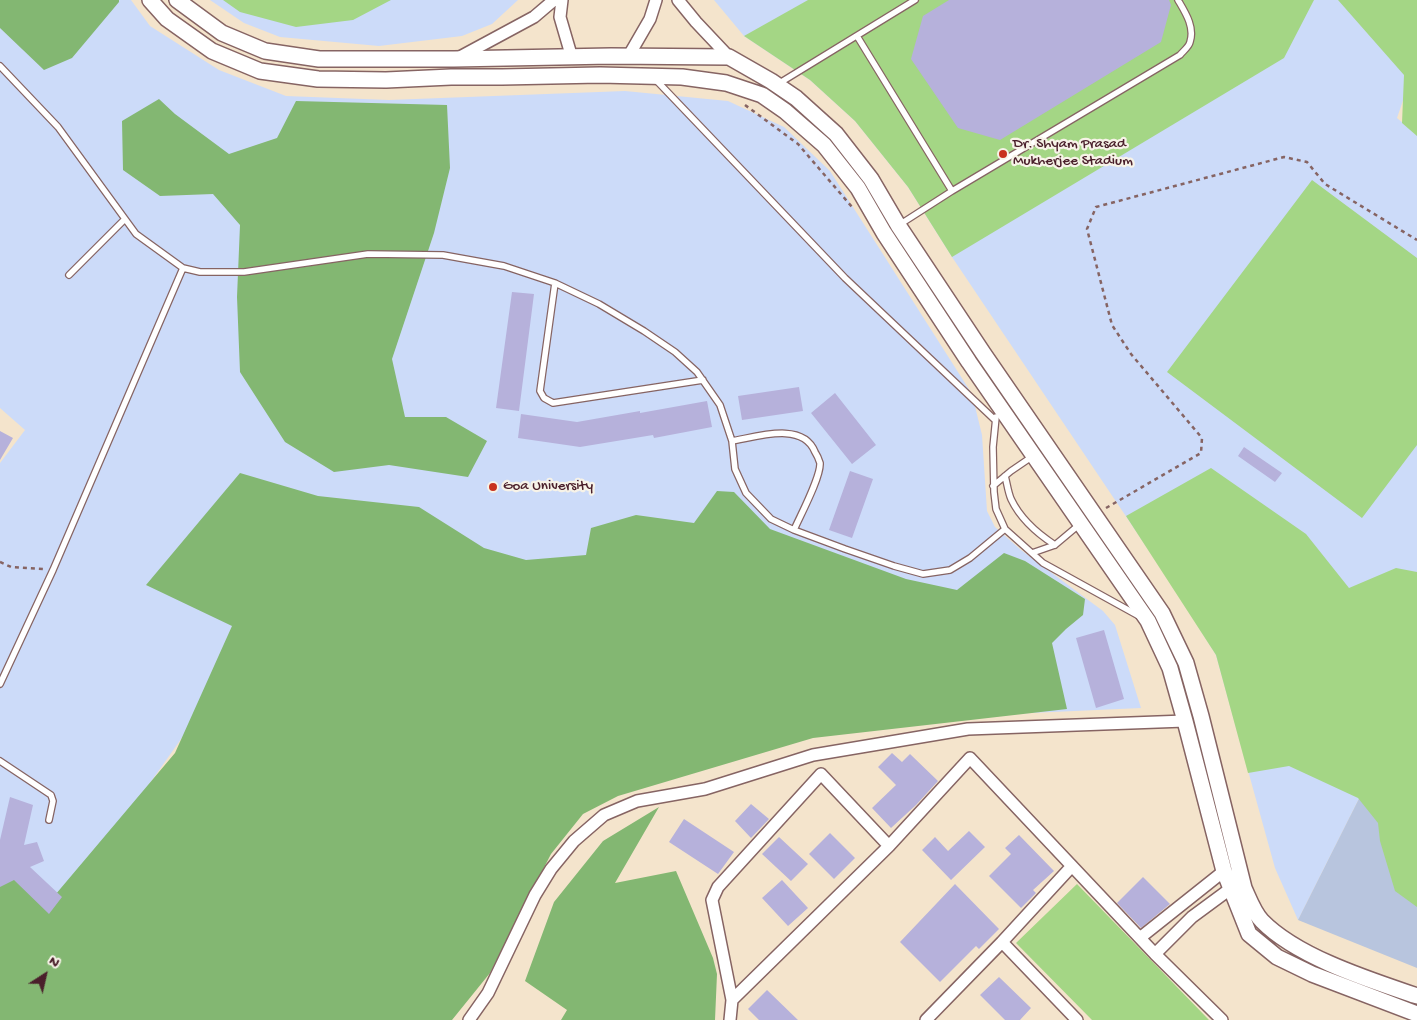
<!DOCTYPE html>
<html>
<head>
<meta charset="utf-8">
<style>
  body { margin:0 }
  #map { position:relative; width:1417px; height:1020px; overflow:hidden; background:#f4e4cc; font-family:"Gochi Hand",sans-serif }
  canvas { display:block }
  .north { position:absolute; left:20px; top:950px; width:50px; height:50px; -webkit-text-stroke:4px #f7f3e8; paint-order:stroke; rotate:35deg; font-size:14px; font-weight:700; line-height:20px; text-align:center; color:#4a1f2b }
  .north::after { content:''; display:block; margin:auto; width:18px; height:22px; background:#4a1f2b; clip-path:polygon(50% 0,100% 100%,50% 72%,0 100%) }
</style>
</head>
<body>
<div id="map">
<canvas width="1417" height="1020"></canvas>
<div class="north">N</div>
</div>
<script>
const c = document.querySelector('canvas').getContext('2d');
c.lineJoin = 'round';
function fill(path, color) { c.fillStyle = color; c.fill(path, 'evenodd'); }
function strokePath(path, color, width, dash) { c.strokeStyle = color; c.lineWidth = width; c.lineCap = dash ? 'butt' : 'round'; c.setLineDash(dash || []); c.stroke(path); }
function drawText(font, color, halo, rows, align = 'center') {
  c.font = font + ' "Gochi Hand",sans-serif'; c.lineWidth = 4.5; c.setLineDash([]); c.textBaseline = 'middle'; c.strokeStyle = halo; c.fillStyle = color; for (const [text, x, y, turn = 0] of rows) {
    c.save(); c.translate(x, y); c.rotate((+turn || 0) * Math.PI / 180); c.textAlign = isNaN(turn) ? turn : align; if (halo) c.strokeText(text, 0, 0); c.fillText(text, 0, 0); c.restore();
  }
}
fill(new Path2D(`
  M0,0H131L150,26L219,70L286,96L389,100L625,91L728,101L784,127L830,171L972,394L982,435L987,511L995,527L1021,550L1103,611L1115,625L1141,708L809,723L314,551L56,916L0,1020V463L25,430L0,408Z
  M210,0H518L492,24L462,36L379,46L280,37L244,23Z
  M714,0H1344L1412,74L1397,118L1417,135V683L1298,920L1275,868L1216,655L1170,582L952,257L908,187L855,121L810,80L744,36Z`), '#ccdbf9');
fill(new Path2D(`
  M1417,683V968L1298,920Z`), '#b8c5de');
fill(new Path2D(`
  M223,0H391L353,20L296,27L240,12Z
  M808,0H1314L1284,58L952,257L908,187L855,121L810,80L744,36Z
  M1338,0H1417V136L1402,123L1404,75Z
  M1312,180L1417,258V445L1362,518L1167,372Z
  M1211,468L1306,534L1349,588L1396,568L1417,572V907L1395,891L1380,841L1378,823L1358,798L1289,766L1248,773L1216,655L1126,516Z
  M1077,884L1209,1020H1092L1016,943Z`), '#a4d685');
fill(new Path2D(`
  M0,0H119V2L72,58L44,70L0,28Z
  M159,99L175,114L229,154L277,138L296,101L447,105L450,168L434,233L392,359L405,417H446L487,441L468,477L389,465L334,472L285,442L240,372L237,297L240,225L213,194L160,196L123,170L122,121Z
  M240,473L318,496L419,507L484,548L526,560L586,555L591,528L636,515L694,523L717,491L734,492L770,529L906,579L957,590L1004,553L1025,561L1085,599L1083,615L1066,629L1052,643L1067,709L813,738L618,796L583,814L551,854L490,973L452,1020H0V877L27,881L50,901L175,753L232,626L146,585Z
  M659,807L615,883L676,871L713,958L717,974L715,1020H561L567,1010L525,981L554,902L603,841Z`), '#83b772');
fill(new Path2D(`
  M949,0H1169L1171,5L1161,42L1000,140L958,128L911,59L923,16Z
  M512,292L534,294L519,411L496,408Z
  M799,387L803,411L742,420L738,396Z
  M835,393L876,445L852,464L811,413Z
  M707,401L712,427L654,438L653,435L580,447L518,438L521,414L577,422L640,411V413Z
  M0,431L13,438L0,460Z
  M1244,447L1282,473L1275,482L1238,456Z
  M850,471L873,479L852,538L829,530Z
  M1104,630L1124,699L1096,708L1076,638Z
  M892,753L902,762L910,754L938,781L916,805L891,828L872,808L896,785L878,767Z
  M10,797L33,805L24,845L37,842L44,861L30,867L62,897L49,914L14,880L0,887V840Z
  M751,804L769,819L751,838L735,821Z
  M684,819L734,852L718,874L669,842Z
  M969,831L985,847L951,880L922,850L935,837L948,851Z
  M830,833L855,858L834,879L809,854Z
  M1019,835L1054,871L1033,890L1036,893L1021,908L989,876L1011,854L1005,848Z
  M779,837L808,864L791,881L762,854Z
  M1143,877L1170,904L1141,928L1117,903Z
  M782,880L808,908L788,926L762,898Z
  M955,884L999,929L979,949L976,946L940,982L900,942Z
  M999,977L1031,1008L1020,1020H1005L980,995Z
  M767,990L798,1020H759L748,1009Z`), '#b6b1db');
const lane = new Path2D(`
  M857,36L952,191
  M0,66L58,127L136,234L183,268L200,272H244L368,254L443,255L504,266L555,283L599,304L644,331L675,352L697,372L720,405L732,441L735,469L746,493L771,519L794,530L845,549L894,566L923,574L950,570L970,558L1005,529
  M656,80L845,278L995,420
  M778,84L915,0
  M899,225L952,191L1180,55C1183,51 1189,47 1190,42C1195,27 1185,12 1178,0
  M69,275L125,219
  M555,283L540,391L544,398L553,403L703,380
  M996,417L993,447L994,492L996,509L1005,529L1043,563L1139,616
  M732,441C756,437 803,421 815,452C817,455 819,460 820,463C821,477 800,516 794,530
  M1005,476C1007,483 1008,492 1011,499C1020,518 1038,534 1055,545
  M993,486L1011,471L1033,456
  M1032,553L1055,545L1080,524
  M0,684L53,570L183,268
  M0,761L51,795L53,801L49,820`);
const street = new Path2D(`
  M562,0L560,17L572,58
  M678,0L696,22L729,57
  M628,57L650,19L656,0
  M458,58L534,17L554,0
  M1141,937L1224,871
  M1002,942L1077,1020
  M1155,954L1192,917L1230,889
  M732,1000L712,900L718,887L821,774L889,846
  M469,1020L488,993L535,895L551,869L574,841L604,815L637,801L705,789L813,755L968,729L1185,721
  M730,1020L732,1000L889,846L970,758L1155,954L1222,1020
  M926,1020L1002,942L1072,866`);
const secondary = new Path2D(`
  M150,0L167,19L212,51L260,71L318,79L386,80L451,77H502L600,75L682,77L726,83L762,95L785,111L824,145L858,188L884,233L969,362L1148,621L1170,668L1185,721L1224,871L1249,934L1277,957L1312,974L1417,1014
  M177,0L222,33L265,51L319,59H454L611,56L729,57L771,81L796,98L836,134L871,179L898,225L983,353L1162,613L1186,663L1201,716L1244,888C1249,899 1254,913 1262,921C1297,957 1370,980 1417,996`);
strokePath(lane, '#866463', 8);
strokePath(street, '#866463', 14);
strokePath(secondary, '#866463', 18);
strokePath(new Path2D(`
  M745,105L798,144L852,207
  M1106,508L1201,453L1202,438L1131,354L1112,325L1087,229L1096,207L1284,157L1307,162L1325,184L1417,240
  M0,562L11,567L44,569`), '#866463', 2.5, [4, 4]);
strokePath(lane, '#fff', 5.5);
strokePath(street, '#fff', 11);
strokePath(secondary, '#fff', 15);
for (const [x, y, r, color] of [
  [1003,154,5,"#c8321e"],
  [493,487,5,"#c8321e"]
]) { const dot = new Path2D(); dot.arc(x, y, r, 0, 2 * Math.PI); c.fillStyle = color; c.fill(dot); strokePath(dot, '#f7f3e8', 2); }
drawText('15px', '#4a1f2b', '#f7f3e8', [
  ["Dr. Shyam Prasad",1013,145],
  ["Mukherjee Stadium",1013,162],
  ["Goa University",503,487]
], 'left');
</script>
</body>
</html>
